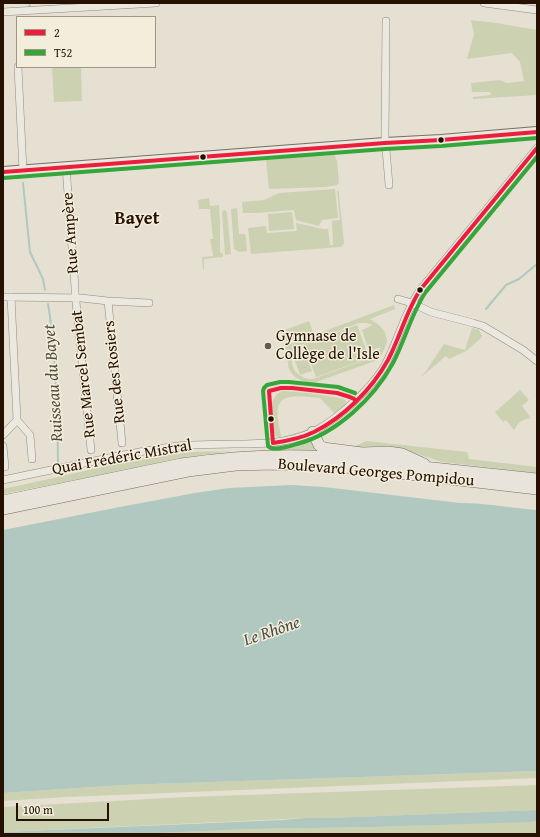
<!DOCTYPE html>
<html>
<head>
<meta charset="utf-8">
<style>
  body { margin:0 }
  #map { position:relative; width:540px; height:837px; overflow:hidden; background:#e5e0d1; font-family:"Gentium Book Plus",serif }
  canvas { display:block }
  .frame { position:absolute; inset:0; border:4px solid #261000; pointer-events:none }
  .legend { position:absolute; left:16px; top:16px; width:140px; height:52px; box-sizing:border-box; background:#f3eddc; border:1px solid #a19584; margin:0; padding:5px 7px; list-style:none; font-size:12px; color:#261000 }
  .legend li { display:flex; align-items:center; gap:8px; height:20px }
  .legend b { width:20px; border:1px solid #a19584 }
  .scale { position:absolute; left:16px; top:803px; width:93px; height:18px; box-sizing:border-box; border:2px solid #261000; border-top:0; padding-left:5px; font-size:12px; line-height:14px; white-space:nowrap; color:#261000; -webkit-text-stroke:3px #f3eddc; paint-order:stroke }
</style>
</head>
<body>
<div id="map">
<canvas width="540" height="837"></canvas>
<div class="frame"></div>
<ul class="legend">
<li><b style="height:5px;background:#ed1e3c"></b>2</li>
<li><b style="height:5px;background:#35a73a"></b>T52</li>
</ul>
<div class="scale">100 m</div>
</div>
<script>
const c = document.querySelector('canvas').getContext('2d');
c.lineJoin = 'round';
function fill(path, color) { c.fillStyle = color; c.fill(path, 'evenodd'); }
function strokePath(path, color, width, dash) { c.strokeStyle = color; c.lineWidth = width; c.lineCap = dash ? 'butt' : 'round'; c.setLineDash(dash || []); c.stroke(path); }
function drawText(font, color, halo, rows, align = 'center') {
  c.font = font + ' "Gentium Book Plus",serif'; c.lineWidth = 3; c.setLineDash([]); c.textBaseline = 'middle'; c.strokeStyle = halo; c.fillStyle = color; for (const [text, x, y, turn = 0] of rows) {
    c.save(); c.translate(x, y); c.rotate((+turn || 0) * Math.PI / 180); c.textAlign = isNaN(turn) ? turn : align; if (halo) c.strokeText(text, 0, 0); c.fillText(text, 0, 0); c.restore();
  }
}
fill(new Path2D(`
  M471,20L496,23L537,30V95L473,99V97L491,95L490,92H472L471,83L500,80L507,83L524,81L520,62L512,53L467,59L474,34Z
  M52,67H81L82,101L54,102Z
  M335,154L336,160H337L339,183L337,185L326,187L269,189L266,160Z
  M335,189L338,218L322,220L319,226L296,220L294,210L256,213H243L242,202L264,200L279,193Z
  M337,190L339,192V195L344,243L343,245L340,247L251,254L248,228L266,226L267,233L296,231L297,230L296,223L323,229H328L330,245H333L332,221L340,220Z
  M209,198L210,206L219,205L220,222V252L223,254V257L204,259V270H203L202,257L213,256L210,239H213L210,209H199L198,200Z
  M237,208L239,234H245L246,239L247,251L239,252L234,249L231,209Z
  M225,210L227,213L231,254L225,255L222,211Z
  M292,212L294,229L269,231L268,214Z
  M394,305L395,309L370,319L379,325L385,332L387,341L386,345L381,356L375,361L313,383C302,383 289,376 288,364C287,361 288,358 288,355C288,352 286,348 285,346ZM359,323H367L373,325L362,330L369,351L381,347L378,352L373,357L313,379C300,380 288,368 293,355L300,375L312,371L304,350L293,354L297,349L303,344Z
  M309,321L313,332L287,343L282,331Z
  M357,325L369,358L316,377L304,344Z
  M472,328L479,330L482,336L481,338L466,351L449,359L446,356L420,378L426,371L444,344L465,350Z
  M520,390L529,400L522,406L531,418C523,419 518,422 514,430L506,420L503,422L495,412Z
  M282,391C290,391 339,396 345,400C346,401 346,402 346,403L345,406L335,414L320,398C308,397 280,391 278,408C276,415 280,429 281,437C297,433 311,429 325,420L326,421C311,430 297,435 280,438L276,436L274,432C273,419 266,398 282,391Z
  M310,440L314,445L328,451L273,449L291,446Z
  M366,441L467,452L469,459L537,467V473L442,462L403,449L391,447L378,446L358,447L355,446Z
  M232,451L180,458L111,473L3,494V489C65,476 128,459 192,452C205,451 219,452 232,451Z
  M537,771V778L66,797L3,801V793L124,785Z
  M537,785V810L328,818H306L3,832V807L187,797Z
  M537,821V834H138L249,829L375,827Z`), '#ccd1b1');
fill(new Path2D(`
  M291,485L324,487L460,503C486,503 511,508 537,510V771L124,785L3,793V530L125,506L195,493L229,488Z
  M537,810V821L529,822L375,827L249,829L138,834H3V832L282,820L306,818H328Z`), '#b0c8c0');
strokePath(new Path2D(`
  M29,8L30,3
  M23,183L30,252L43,279L45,290
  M48,304C52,325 53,345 55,366C57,398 58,429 58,462
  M486,309L506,285L519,279L537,264`), '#b0c8c0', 2);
const minor = new Path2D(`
  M484,3L537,10
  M3,12L156,3
  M386,21L385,137L389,185
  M18,67L23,171
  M66,167L75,287V298L76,302L91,450
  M3,297L81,298L108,301L149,303
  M11,297L17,420L30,435L32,459
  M398,299L412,303L431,312L473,323L483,326L523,350L537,361
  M108,301L122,443
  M3,435L17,420
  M3,446L5,467
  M3,480C43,472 83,463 123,455C145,451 165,447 187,445C202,445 217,444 233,444C260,444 287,444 313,432C325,426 335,418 345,410C360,397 374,383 384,367C398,342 404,313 420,290L537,148`);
const secondary = new Path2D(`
  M3,172L385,143L441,140L537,132`);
const primary = new Path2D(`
  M313,432L319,445L323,448L362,453L388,452L402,454L424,464
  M3,501L181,464C230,457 279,454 328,457L537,479
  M3,509L188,471L236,465L272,464L320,465L356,468L537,489`);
strokePath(minor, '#918b80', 8);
strokePath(secondary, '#756f65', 12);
strokePath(primary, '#756f65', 12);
strokePath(minor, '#ebe8e0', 7);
strokePath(secondary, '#ebe8e0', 10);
strokePath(primary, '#e8e4db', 11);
strokePath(new Path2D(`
  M3,172L385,143L441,140L537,132
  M356,400L350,397L337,393L292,388H281L269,391L273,443C287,441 302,438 314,432C344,417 372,389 388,360C400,337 406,312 420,290L537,148`), '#ed1e3c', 4);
strokePath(new Path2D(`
  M3,178L385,149L441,146L537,138
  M355,393L338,387L289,382H280L267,385L264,388L263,391L268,446C274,452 290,446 297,444C336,434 374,398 393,363C405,340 411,315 425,293L537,157`), '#35a73a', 4);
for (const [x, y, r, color] of [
  [441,140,3.5,"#261000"],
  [203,157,3.5,"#261000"],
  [420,290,3.5,"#261000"],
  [268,346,4,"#695949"],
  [271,419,3.5,"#261000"]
]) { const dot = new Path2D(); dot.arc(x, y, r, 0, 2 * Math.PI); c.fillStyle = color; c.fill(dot); strokePath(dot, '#f3eddc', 1.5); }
drawText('16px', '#261000', '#f3eddc', [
  ["Rue Ampère",71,233,-94],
  ["Rue des Rosiers",115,372,-96],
  ["Rue Marcel Sembat",84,374,-96],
  ["Quai Frédéric Mistral",122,458,-10],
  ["Boulevard Georges Pompidou",376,473,5]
]);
drawText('16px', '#261000', '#f3eddc', [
  ["Gymnase de",276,337],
  ["Collège de l'Isle",276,355]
], 'left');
drawText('italic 17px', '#4e4d40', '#f3eddc', [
  ["Ruisseau du Bayet",54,383,-94],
  ["Le Rhône",272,632,-19]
]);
drawText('bold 18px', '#261000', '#f3eddc', [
  ["Bayet",137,219]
]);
</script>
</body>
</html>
